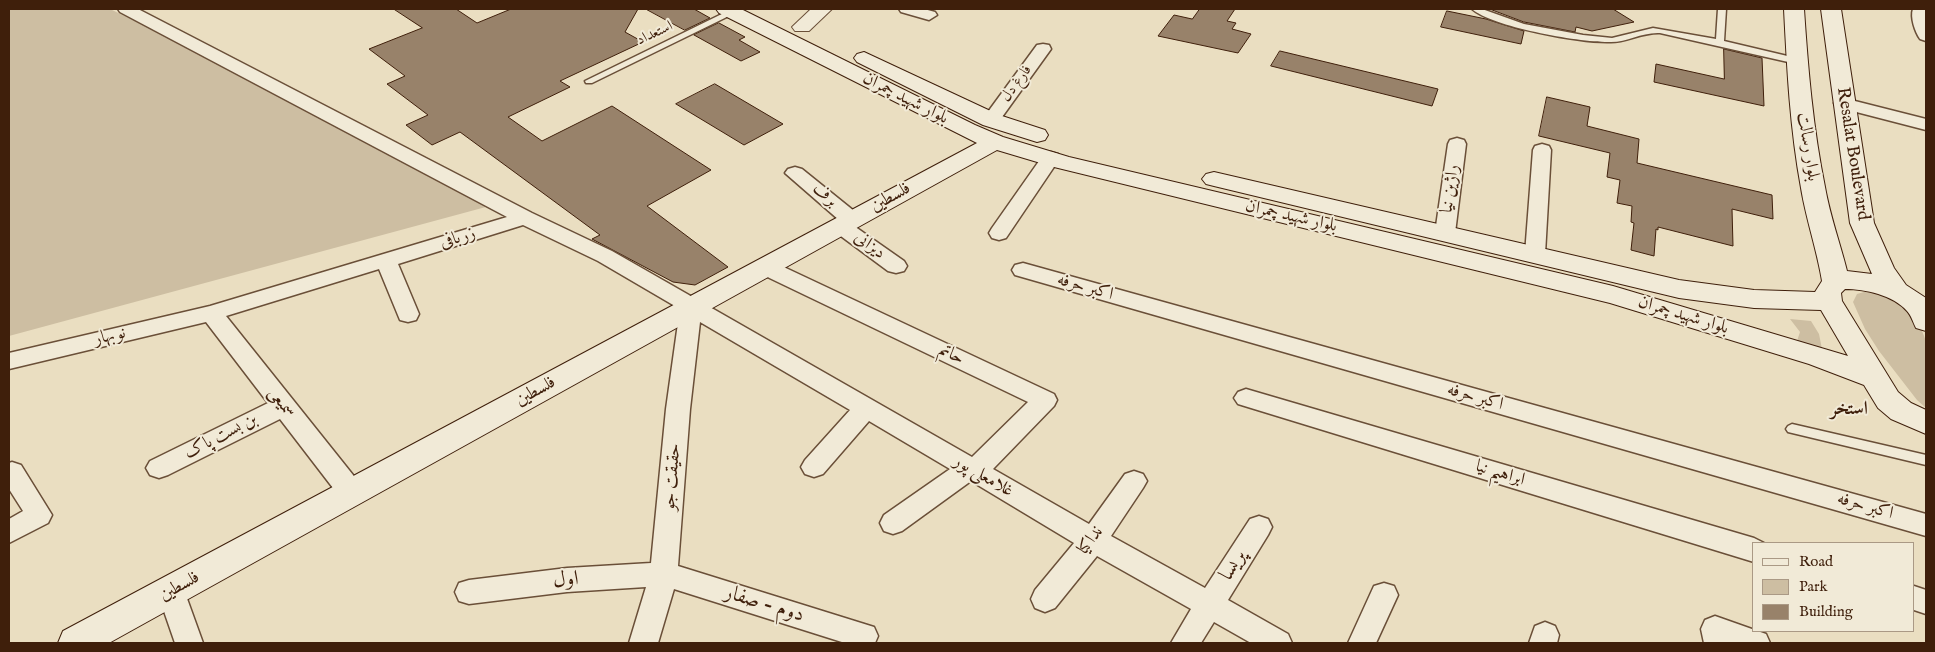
<!DOCTYPE html>
<html>
<head>
<meta charset="utf-8">
<style>
  body { margin:0 }
  #map { position:relative; width:1935px; height:652px; overflow:hidden; background:#eadec1; font-family:"IM FELL English",serif }
  canvas { display:block }
  .frame { position:absolute; inset:0; border:10px solid #3f1f0b; pointer-events:none }
  .legend { position:absolute; left:1752px; top:542px; width:162px; height:90px; box-sizing:border-box; background:#f1ead7; border:1px solid #aa9985; margin:0; padding:6px 9px; list-style:none; font-size:15px; color:#3f1f0b }
  .legend li { display:flex; align-items:center; gap:10px; height:25px }
  .legend b { width:25px; border:1px solid #aa9985 }
</style>
</head>
<body>
<div id="map">
<canvas width="1935" height="652"></canvas>
<div class="frame"></div>
<ul class="legend">
<li><b style="height:6px;background:#f1ead7"></b>Road</li>
<li><b style="height:14px;background:#cdbea2"></b>Park</li>
<li><b style="height:14px;background:#98826a"></b>Building</li>
</ul>
</div>
<script>
const c = document.querySelector('canvas').getContext('2d');
c.lineJoin = 'round';
function fill(path, color) { c.fillStyle = color; c.fill(path, 'evenodd'); }
function strokePath(path, color, width, dash) { c.strokeStyle = color; c.lineWidth = width; c.lineCap = dash ? 'butt' : 'round'; c.setLineDash(dash || []); c.stroke(path); }
function drawText(font, color, halo, rows, align = 'center') {
  c.font = font + ' "IM FELL English",Amiri,serif'; c.lineWidth = 4; c.setLineDash([]); c.textBaseline = 'middle'; c.strokeStyle = halo; c.fillStyle = color; for (const [text, x, y, turn = 0] of rows) {
    c.save(); c.translate(x, y); c.rotate((+turn || 0) * Math.PI / 180); c.textAlign = isNaN(turn) ? turn : align; if (halo) c.strokeText(text, 0, 0); c.fillText(text, 0, 0); c.restore();
  }
}
fill(new Path2D(`
  M9,9H110L508,201L9,336Z
  M1864,292C1892,292 1919,314 1926,342C1930,357 1926,391 1926,408L1917,400L1879,351L1865,329L1853,302L1857,294Z
  M1790,319L1811,321L1819,334L1822,349L1797,341L1800,332Z`), '#cdbea2');
const building = new Path2D(`
  M394,9H456L477,23L511,9H638L625,32L643,42L560,81L570,87L508,117L542,141L612,106L711,170L647,206L728,267L695,285L673,282L592,239L600,235L460,132L432,145L406,125L428,115L387,84L405,76L369,49L422,28Z
  M646,9H694L710,18L685,30Z
  M1200,9H1235L1227,21L1236,23L1232,29L1251,34L1238,53L1158,36L1174,15L1192,19Z
  M1490,9H1613L1634,22L1592,31L1576,27L1575,32L1524,22Z
  M1447,11L1486,19L1524,31L1521,44L1441,27Z
  M719,23L745,37L739,40L760,52L741,61L694,35Z
  M1724,49L1762,58L1764,106L1654,82L1656,64L1724,79Z
  M1280,51L1438,89L1432,106L1271,66Z
  M715,84L783,124L744,145L676,104Z
  M1547,97L1590,107L1587,126L1639,139L1637,163L1772,195L1773,219L1732,209L1733,246L1658,227V230L1656,229L1654,256L1631,250L1634,223L1631,222L1632,206L1617,203L1620,180L1607,177L1610,153L1539,136Z`);
fill(building, '#98826a');
strokePath(building, '#3f1f0b', 1);
const service = new Path2D(`
  M1472,9H1482L1524,24L1583,35L1612,38L1653,28L1716,39L1718,9H1726L1724,41L1800,59L1801,61L1797,64L1660,33C1642,32 1628,42 1611,42C1582,43 1492,27 1472,9Z
  M730,10L737,12L592,83H586L585,81Z
  M1792,424L1926,455V465L1788,432L1786,429L1788,426Z`);
const minor = new Path2D(`
  M118,9H138L532,213L612,251L972,457L1028,402L757,272L754,267L757,262L765,260L773,262L1054,394L1057,400L1054,406L993,469L1089,524L1125,474L1134,471L1143,474L1147,481L1143,488L1111,536L1205,588L1250,519L1259,516L1268,519L1272,527L1268,535L1228,600L1288,634L1292,643H1251L1214,622L1201,643H1171L1191,609L1097,556L1055,608L1045,612L1035,608L1031,599L1035,590L1074,543L971,481L902,531L893,534L884,531L880,523L884,515L950,469L869,421L823,474L814,477L805,474L801,467L805,460L850,410L700,322L690,409L678,566L874,627L878,636L875,643H845L674,589L658,643H629L646,587L567,592L469,604L459,601L455,592L459,583L469,580L567,568L651,563L666,409L680,309L598,261L523,225L398,264L419,314L416,320L408,322L400,320L379,269L226,316L361,485L365,493L361,501L352,504L343,501L280,419L168,475L159,478L150,475L146,468L150,461L268,403L206,322L9,369V353L210,306L507,217L120,12Z
  M899,9H924L935,12L937,15L929,20L901,12Z
  M1913,9H1926V41L1920,39C1915,32 1910,17 1913,9Z
  M1043,44L1049,45L1051,49L997,124H985L982,120L985,116L1037,45Z
  M1843,98L1926,119V130L1837,107L1834,103L1837,99Z
  M1457,138L1464,140L1466,144L1455,233L1452,238L1445,240L1438,238L1435,233L1448,144L1450,140Z
  M1542,144L1549,146L1551,150L1545,254L1542,259L1535,261L1528,259L1525,254L1533,150L1535,146Z
  M1051,152L1058,154L1060,158L1006,238L999,240L992,238L989,233L992,228L1044,154Z
  M795,167L802,169L859,215L862,220L859,225L854,226L904,261L907,266L904,271L896,273L888,271L834,231L831,226L834,221L839,220L785,173L788,169Z
  M1023,263L1926,514V536L1015,275L1012,270L1015,265Z
  M1246,389L1754,538L1764,543H1754V562L1238,404L1234,398L1238,392Z
  M12,462L21,465L52,515L48,523L9,543V519L23,511L9,489V463Z
  M171,579L181,582L203,643H175L157,591L161,582Z
  M1384,583L1394,586L1398,595L1376,643H1348L1374,586Z
  M1914,586L1926,590V614L1914,610Z
  M1715,616L1766,634L1770,643H1704L1701,629L1705,620Z
  M1545,622L1555,626L1559,635L1557,643H1529L1535,626Z`);
const tertiary = new Path2D(`
  M811,9H832L809,31H795L792,27Z`);
const secondary = new Path2D(`
  M716,9H741L975,125L1003,137L1069,157L1613,286L1848,356L1821,310L1754,308L1679,298L1214,186L1206,184L1202,179L1206,174L1214,172L1679,280L1754,290L1815,292L1822,281C1817,250 1806,219 1801,188C1790,129 1787,69 1784,9H1804C1808,69 1813,128 1825,187C1830,216 1840,243 1847,271L1872,274L1850,223L1821,9H1841L1874,223L1894,268L1906,285L1926,298V331L1916,328C1913,322 1911,315 1907,311C1893,295 1865,289 1845,289L1841,293L1842,301L1898,392L1911,403L1926,410V434L1891,419L1878,408L1864,385L1809,364L1610,303L1054,167L997,150L109,643H58L63,631L977,143L719,13Z
  M864,52L999,115L1045,130L1048,135L1045,140L1037,142L983,125L857,62L854,58L857,54Z`);
strokePath(service, '#6a4f38', 3);
strokePath(minor, '#6a4f38', 3);
strokePath(tertiary, '#6a4f38', 2);
strokePath(secondary, '#3f1f0b', 2);
fill(service, '#f1ead7');
fill(minor, '#f1ead7');
fill(tertiary, '#f1ead7');
fill(secondary, '#f1ead7');
drawText('15px', '#3f1f0b', '#f1ead7', [
  ["استعداد",655,34,-25],
  ["فارغ دل",1017,84,-54]
]);
drawText('18px', '#3f1f0b', '#f1ead7', [
  ["بلوار شهید چمران",905,99,27],
  ["بلوار رسالت",1807,147,81],
  ["Resalat Boulevard",1852,154,81],
  ["راژین نیا",1451,189,-82],
  ["برف",824,196,39],
  ["فلسطین",891,198,-29],
  ["بلوار شهید چمران",1291,217,13],
  ["زربافی",458,239,-17],
  ["دیزانی",869,246,36],
  ["اکبر حرفه",1085,288,16],
  ["بلوار شهید چمران",1683,316,17],
  ["نوبهار",110,337,-13],
  ["حاتم",951,355,25],
  ["فلسطین",536,392,-29],
  ["اکبر حرفه",1475,398,16],
  ["سمیعی",281,403,52],
  ["بن بست پاک",221,437,-27],
  ["ابراهیم نیا",1500,474,17],
  ["حقیقت جو",673,477,-85],
  ["غلامعلی پور",983,477,30],
  ["اکبر حرفه",1865,507,16],
  ["نداکیا",1091,541,-53],
  ["فلسطین",180,587,-29]
]);
drawText('bold 19px', '#3f1f0b', '#f1ead7', [
  ["استخر",1849,410]
]);
drawText('21px', '#3f1f0b', '#f1ead7', [
  ["پریسا",1234,566,-58],
  ["اول",566,581,-5],
  ["دوم - صفار",764,605,17]
]);
</script>
</body>
</html>
